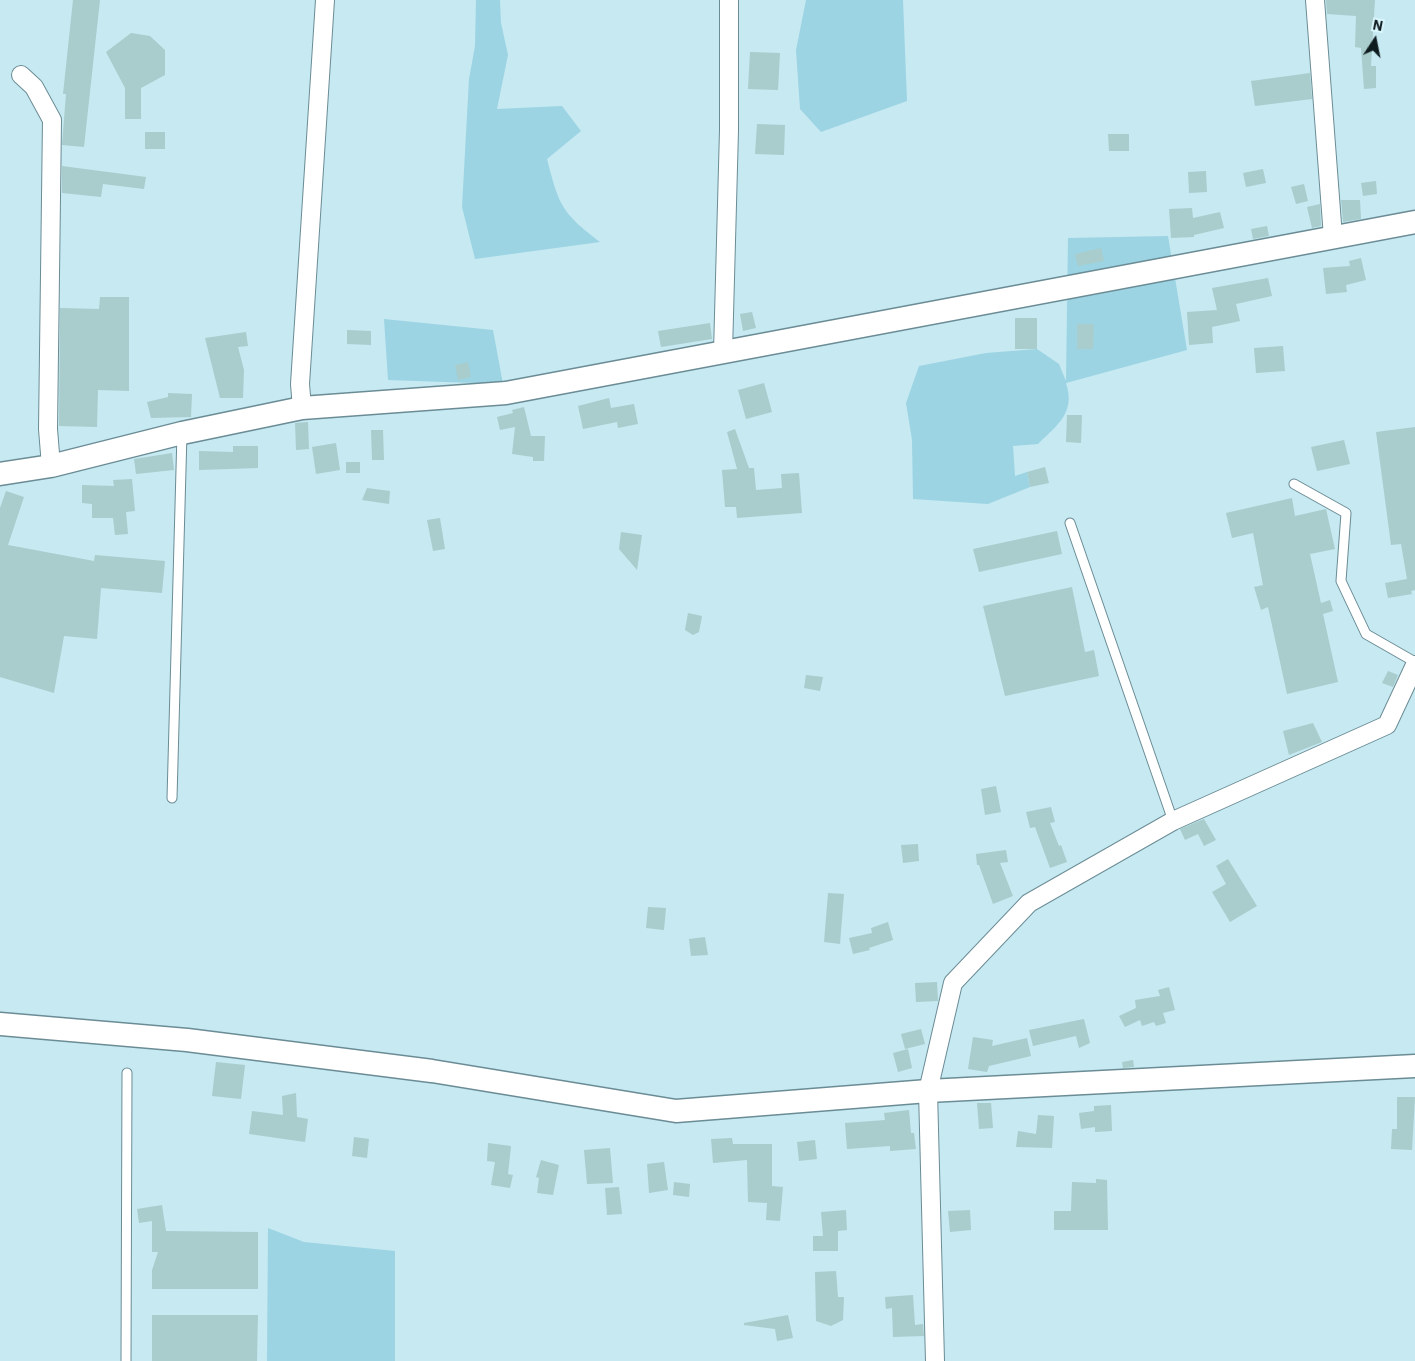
<!DOCTYPE html>
<html>
<head>
<meta charset="utf-8">
<style>
  body { margin:0 }
  #map { position:relative; width:1415px; height:1361px; overflow:hidden; background:#c6e9f2; font-family:"IBM Plex Sans",sans-serif }
  canvas { display:block }
  .north { position:absolute; left:1350px; top:15px; width:50px; height:50px; -webkit-text-stroke:4px #d9f5fc; paint-order:stroke; rotate:11deg; font-size:14px; font-weight:700; line-height:20px; text-align:center; color:#0f1c1f }
  .north::after { content:''; display:block; margin:auto; width:18px; height:22px; background:#0f1c1f; clip-path:polygon(50% 0,100% 100%,50% 72%,0 100%) }
</style>
</head>
<body>
<div id="map">
<canvas width="1415" height="1361"></canvas>
<div class="north">N</div>
</div>
<script>
const c = document.querySelector('canvas').getContext('2d');
c.lineJoin = 'round';
function fill(path, color) { c.fillStyle = color; c.fill(path, 'evenodd'); }
function strokePath(path, color, width, dash) { c.strokeStyle = color; c.lineWidth = width; c.lineCap = dash ? 'butt' : 'round'; c.setLineDash(dash || []); c.stroke(path); }
fill(new Path2D(`
  M476,0H500L501,23L508,55L497,109L562,106L581,131L547,159C559,206 562,213 600,242L475,259L462,207L469,79L475,46Z
  M806,0H903L907,101L821,132L800,109L796,50Z
  M1168,236L1187,350L1066,383C1076,413 1057,425 1038,444L1013,446L1015,476L1027,472L1030,487L988,504L913,499L912,440L906,403L919,366L986,353L1037,349L1059,364L1066,381L1068,238Z
  M384,319L493,330L503,384L388,380Z
  M268,1228L304,1242L395,1251V1361H267Z`), '#9cd4e3');
fill(new Path2D(`
  M73,0H100L84,147L62,145L66,94H63Z
  M1326,0H1375L1371,66H1376V88L1364,89L1361,48L1355,47L1356,16L1327,14Z
  M131,33L150,36L165,50V75L141,88V119H125V88L106,52Z
  M750,52L780,53L778,90L748,89Z
  M1310,73L1312,99L1255,106L1251,81Z
  M757,124L785,125L784,155L755,154Z
  M145,132H165V149H145Z
  M1108,134H1129V151H1109Z
  M62,166L146,177L144,189L103,184L101,197L62,193Z
  M1263,169L1266,183L1246,187L1243,173Z
  M1206,171L1207,192L1189,193L1188,172Z
  M1376,181L1377,194L1363,196L1361,183Z
  M1304,184L1308,201L1296,204L1291,187Z
  M1341,200H1360L1361,219L1343,222Z
  M1320,204L1321,226L1312,228L1307,207Z
  M1192,208L1193,218L1220,212L1224,228L1194,235V237L1171,238L1169,209Z
  M1267,226L1269,236L1253,239L1251,229Z
  M1101,248L1104,261L1078,266L1075,254Z
  M1361,258L1366,280L1346,285L1347,292L1326,294L1323,268L1350,266L1349,261Z
  M1268,278L1272,296L1236,304L1240,321L1212,327L1213,343L1189,345L1187,312L1217,310L1212,288Z
  M100,297H129V391L98,390L97,427L59,426L60,308L99,309Z
  M752,312L756,328L743,331L740,314Z
  M1015,318H1037V349H1015Z
  M710,323L712,339L661,347L658,331Z
  M1077,324H1094L1093,349H1077Z
  M347,330L371,331V345L347,344Z
  M246,332L248,346L238,347L244,370L243,398H220L205,338Z
  M1283,346L1285,371L1256,373L1254,348Z
  M468,362L471,377L458,380L455,365Z
  M764,383L772,412L746,419L738,390Z
  M168,393L192,394L191,417L151,418L147,402L168,397Z
  M609,398L611,408L634,404L638,424L618,428L617,422L583,429L578,406Z
  M524,407L531,436H545L544,461H533V457L512,454L515,427L500,430L497,417L513,413L512,410Z
  M1067,415H1082L1081,443L1066,442Z
  M308,422L309,449L296,450L295,423Z
  M1415,427V590L1411,591L1412,594L1388,598L1385,583L1407,579L1401,544L1391,545L1376,432Z
  M735,429L749,468H754L756,490L782,488L781,474L799,473L802,513L737,518L736,507H725L722,470L737,469L727,432Z
  M371,430H383L384,460H372Z
  M1344,440L1350,464L1317,471L1311,447Z
  M336,443L340,470L316,474L312,447Z
  M233,446H258V468L199,470V451L233,452Z
  M172,453L174,470L136,474L134,459Z
  M346,462H360V473H346Z
  M1045,467L1049,483L1030,487L1027,472Z
  M132,479L135,511L126,512L128,534L115,535L113,518H92V504L82,503V485L114,486L113,480Z
  M367,488L390,491L389,504L362,500Z
  M6,491L24,497L8,545L94,561L95,555L165,561L162,593L101,588L97,639L64,636L54,693L0,677V508Z
  M1292,498L1295,516L1326,509L1335,549L1310,554L1321,603L1330,600L1333,611L1323,614L1338,682L1287,694L1268,607L1261,610L1254,587L1263,585L1253,533L1232,538L1226,513Z
  M440,518L445,549L433,551L427,520Z
  M1057,531L1062,554L979,572L973,549Z
  M621,532L642,535L637,570L619,549Z
  M1072,587L1085,652L1094,650L1099,676L1005,696L983,606Z
  M688,613L702,616L699,632L693,635L685,630Z
  M1388,671L1398,675L1393,687L1382,683Z
  M806,675L823,677L820,691L804,688Z
  M1313,723L1322,742L1289,755L1283,731Z
  M996,786L1001,812L985,815L981,789Z
  M1051,807L1055,822L1050,823L1059,846L1061,845L1067,862L1050,868L1035,827L1030,828L1026,812Z
  M1204,819L1216,840L1204,846L1198,834L1185,840L1180,829Z
  M918,844L919,861L903,863L901,845Z
  M1006,850L1008,862L1000,863L1013,896L993,904L979,865H977L976,854Z
  M1228,859L1257,906L1230,922L1212,892L1226,884L1216,866Z
  M828,893L844,894L840,944L824,942Z
  M648,907L666,908L664,930L646,928Z
  M888,922L893,940L869,948L870,950L853,954L849,938L872,933L871,928Z
  M705,937L708,955L691,956L689,939Z
  M937,982L938,1001L916,1002L915,983Z
  M1169,987L1175,1010L1163,1013L1166,1023L1156,1026L1154,1022L1142,1026L1140,1020L1125,1027L1119,1016L1136,1008L1135,1000L1160,996L1158,990Z
  M1084,1019L1090,1043L1079,1048L1076,1036L1033,1046L1029,1030Z
  M921,1029L925,1044L905,1049L901,1034Z
  M973,1037L993,1040L992,1046L1027,1038L1031,1056L989,1066L987,1072L968,1069Z
  M908,1049L912,1068L898,1072L893,1053Z
  M1133,1060L1134,1067L1123,1068L1122,1062Z
  M216,1062L245,1065L241,1099L212,1096Z
  M296,1093L297,1117L308,1119L305,1142L249,1134L252,1111L283,1115L282,1096Z
  M1397,1097H1415L1412,1150L1391,1149L1392,1129H1397Z
  M977,1103H991L993,1128L979,1129Z
  M1111,1105L1112,1131L1095,1132V1127L1081,1129L1079,1113L1094,1111V1106Z
  M909,1110L911,1133H914L916,1149L890,1151V1146L847,1149L845,1123L885,1120L884,1113Z
  M1038,1115L1054,1116L1052,1148L1016,1147L1018,1131L1036,1134Z
  M354,1137L369,1139L367,1158L352,1156Z
  M732,1138L733,1144H772V1186L783,1187L780,1221L766,1220L767,1203L748,1202L747,1160L713,1163L711,1139Z
  M815,1140L817,1159L799,1161L797,1142Z
  M488,1143L511,1146L508,1174L513,1175L510,1188L491,1185L495,1162L487,1161Z
  M610,1148L613,1183L587,1184L584,1150Z
  M541,1160L559,1165L553,1195L537,1193L539,1178L536,1177Z
  M664,1162L668,1190L649,1193L647,1164Z
  M1096,1179L1107,1180L1108,1230H1054V1211H1071L1072,1182L1096,1183Z
  M674,1182L690,1184L689,1197L673,1195Z
  M619,1187L622,1214L607,1215L605,1188Z
  M162,1205L166,1231L258,1232V1289H152V1270L158,1252H152V1221L139,1223L137,1209Z
  M846,1210L847,1230L838,1231V1251H813V1236H823L821,1212Z
  M970,1210L971,1230L950,1232L948,1211Z
  M836,1271L838,1297H844L843,1320L831,1326L816,1321L815,1272Z
  M913,1295L915,1325L923,1324L924,1336L893,1337L892,1308L886,1309L885,1297Z
  M152,1315H258L257,1361H152Z
  M788,1315L793,1338L777,1341L775,1329L744,1325V1323Z`), '#a8cdcc');
const service = new Path2D(`
  M1294,484L1346,513L1341,581L1366,634L1415,662
  M1070,523L1173,821
  M172,798L182,433
  M126,1361L127,1073`);
const minor = new Path2D(`
  M1315,0L1333,237
  M21,75L34,87L52,120L48,429L51,466
  M723,352L729,130V0
  M302,408L300,384L325,0
  M935,1361L928,1091L953,983L1029,903L1173,821L1387,725L1415,665`);
const tertiary = new Path2D(`
  M0,474L51,466L182,433L302,408L506,393L1415,222
  M0,1024L187,1040L432,1071L676,1111L928,1091L1415,1066`);
strokePath(service, '#6b8c95', 11);
strokePath(minor, '#6b8c95', 20);
strokePath(tertiary, '#6b8c95', 25);
strokePath(service, '#fff', 9);
strokePath(minor, '#fff', 18);
strokePath(tertiary, '#fff', 22);
</script>
</body>
</html>
